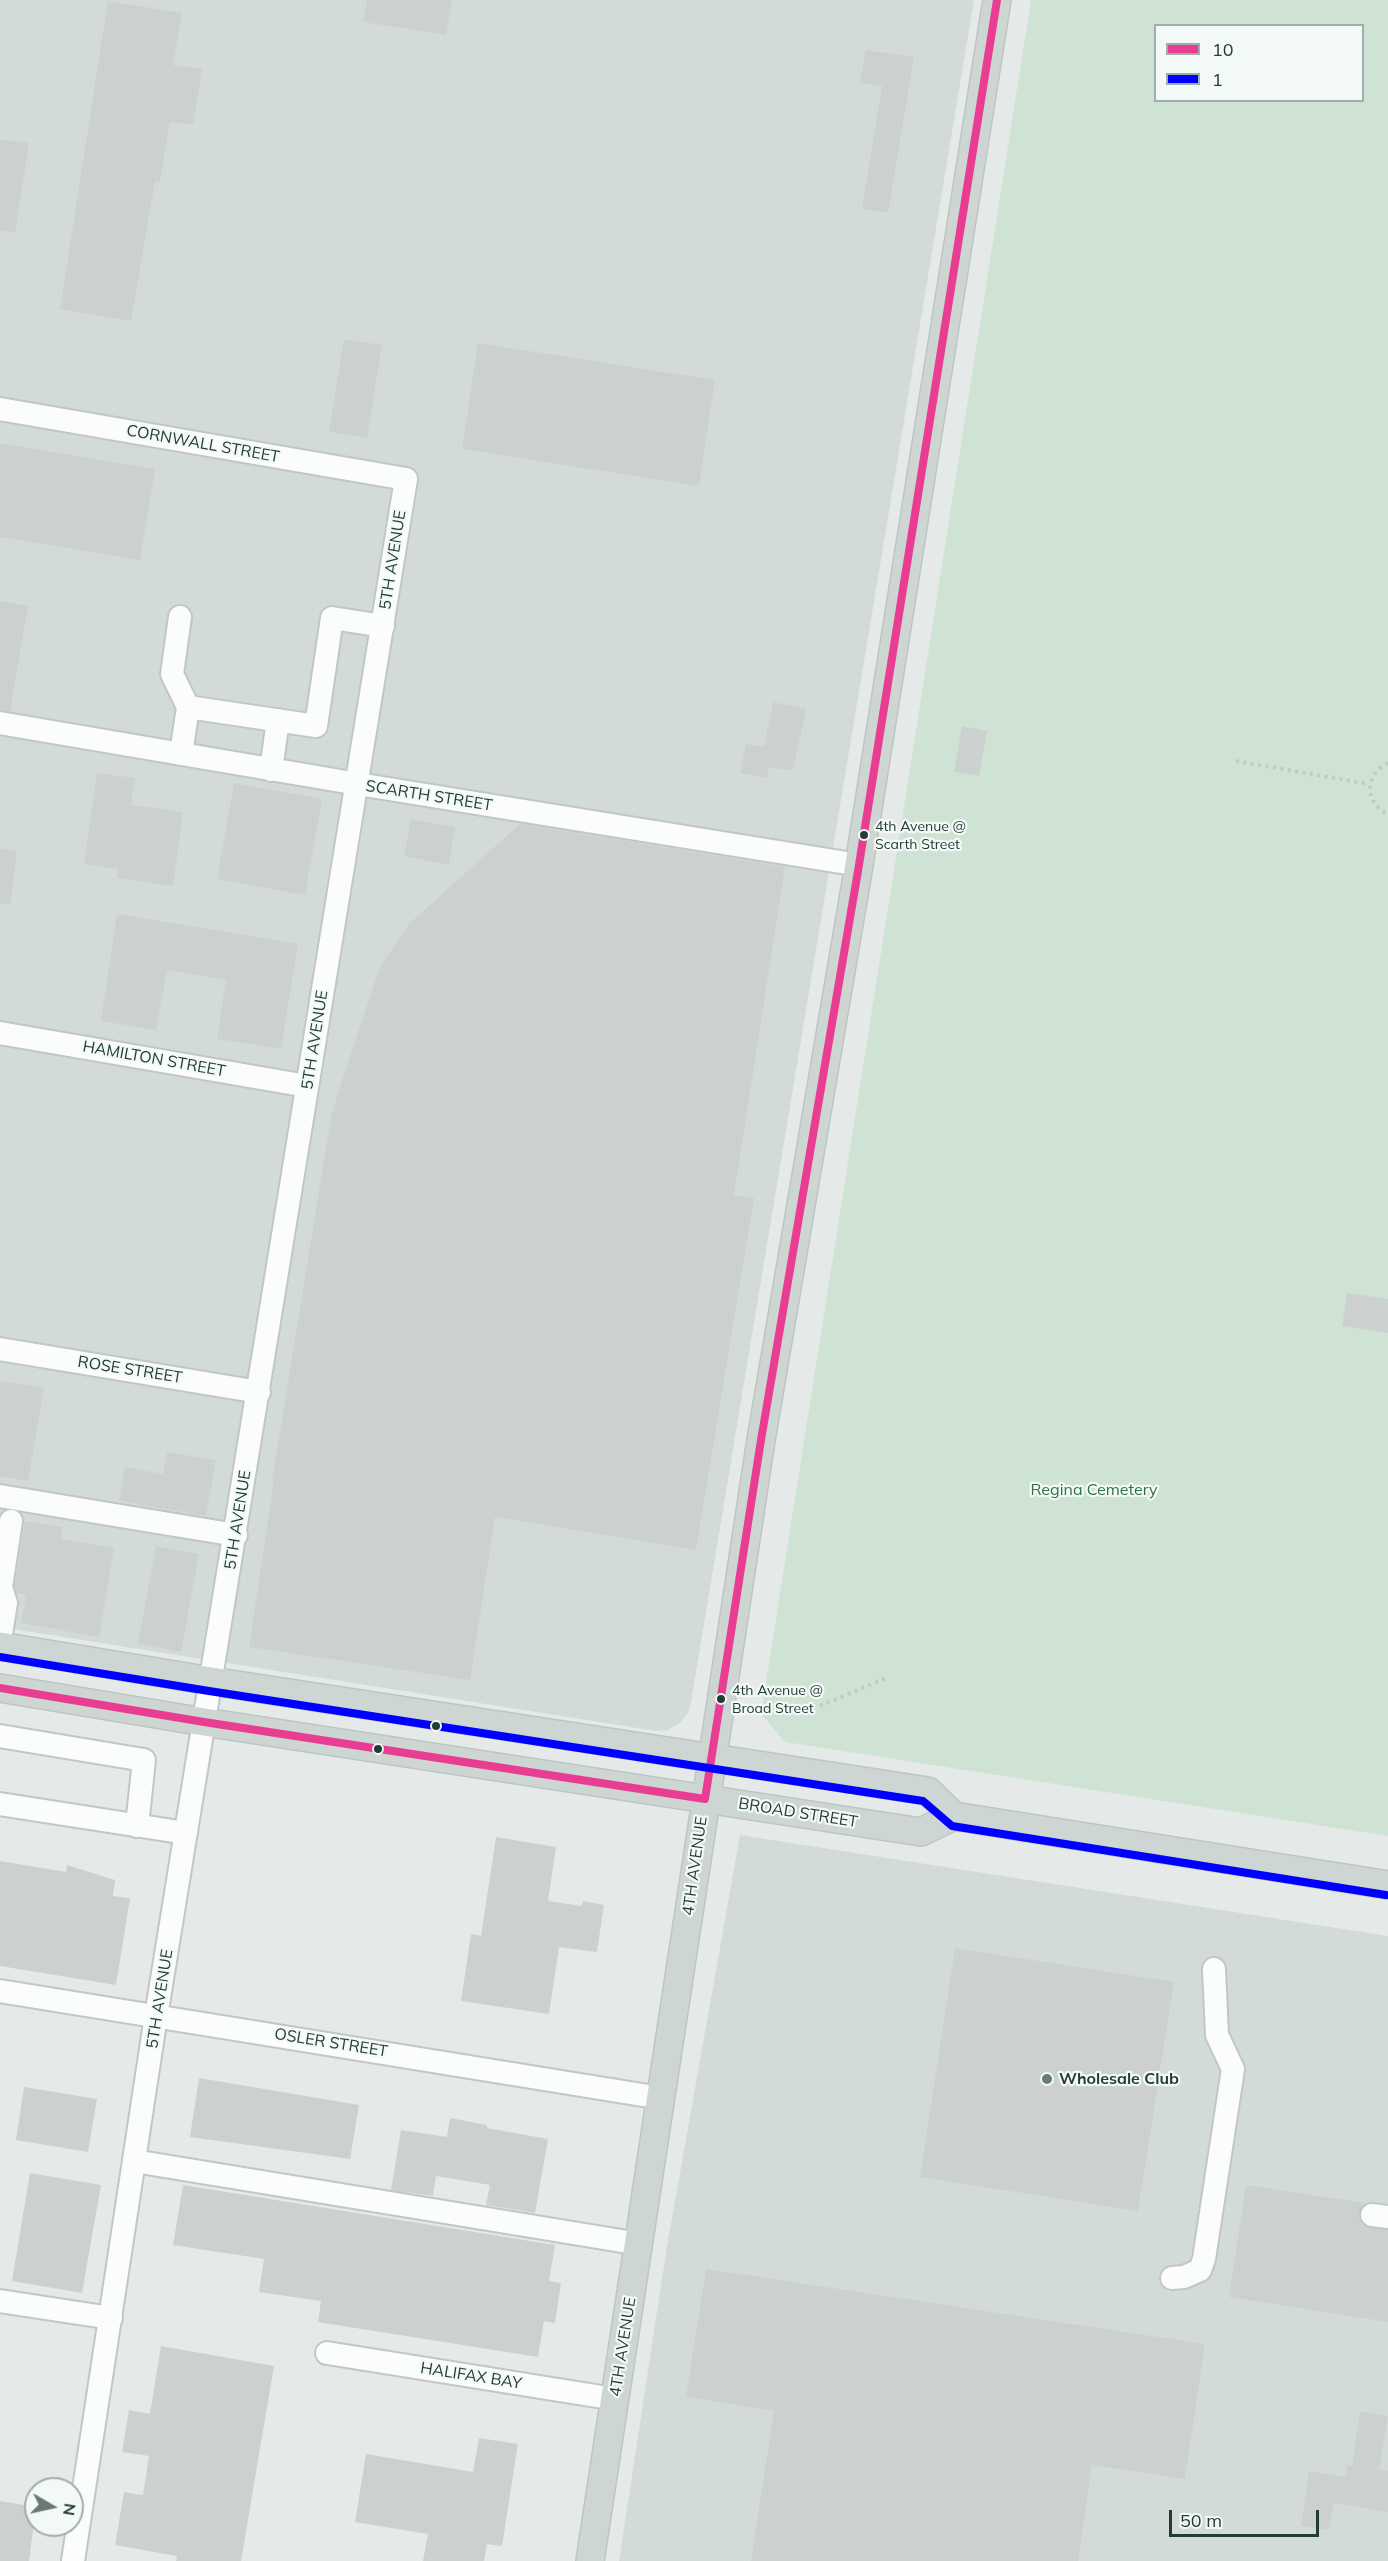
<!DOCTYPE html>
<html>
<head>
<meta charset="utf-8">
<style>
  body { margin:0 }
  #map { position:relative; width:1388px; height:2561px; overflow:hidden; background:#e5eae8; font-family:Mulish,sans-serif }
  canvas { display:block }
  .legend { position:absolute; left:1154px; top:24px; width:210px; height:78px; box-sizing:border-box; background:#f3f9f6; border:2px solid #a0aea9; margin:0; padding:8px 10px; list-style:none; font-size:18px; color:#233d35 }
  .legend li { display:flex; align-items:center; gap:12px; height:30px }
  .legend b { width:30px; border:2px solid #a0aea9 }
  .north { position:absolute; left:24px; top:2477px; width:60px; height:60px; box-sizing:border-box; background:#f3f9f6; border:2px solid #a0aea9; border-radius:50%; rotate:99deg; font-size:16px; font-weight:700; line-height:24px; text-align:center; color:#233d35 }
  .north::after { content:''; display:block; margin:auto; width:21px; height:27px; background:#677a74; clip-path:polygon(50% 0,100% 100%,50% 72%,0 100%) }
  .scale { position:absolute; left:1169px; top:2510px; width:150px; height:27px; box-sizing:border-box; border:3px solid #233d35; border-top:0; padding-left:8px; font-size:18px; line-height:21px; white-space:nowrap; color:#233d35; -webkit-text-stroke:4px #f3f9f6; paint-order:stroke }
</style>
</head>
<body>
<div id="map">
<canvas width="1388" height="2561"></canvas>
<ul class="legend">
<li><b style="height:8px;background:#e93d93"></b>10</li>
<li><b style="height:8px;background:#00f"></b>1</li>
</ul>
<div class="north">N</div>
<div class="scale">50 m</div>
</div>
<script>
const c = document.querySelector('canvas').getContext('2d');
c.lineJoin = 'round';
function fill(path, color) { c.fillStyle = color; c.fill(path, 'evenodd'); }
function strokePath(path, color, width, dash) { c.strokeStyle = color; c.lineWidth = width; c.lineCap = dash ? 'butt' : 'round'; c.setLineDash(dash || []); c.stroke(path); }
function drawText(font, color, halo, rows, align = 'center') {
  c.font = font + ' Mulish,sans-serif'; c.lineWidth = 4.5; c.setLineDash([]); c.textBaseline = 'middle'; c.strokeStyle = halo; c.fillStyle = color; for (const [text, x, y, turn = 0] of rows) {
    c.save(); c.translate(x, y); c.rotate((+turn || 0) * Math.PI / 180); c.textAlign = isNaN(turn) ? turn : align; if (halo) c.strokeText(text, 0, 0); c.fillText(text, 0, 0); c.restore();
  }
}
fill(new Path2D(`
  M0,0H974L691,1702L688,1713L679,1724L667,1730L656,1731L0,1627Z
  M740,1835L1388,1936V2561H619L667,2246Z`), '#d3dbd8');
fill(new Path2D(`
  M1031,0H1388V1836L785,1742L761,1714ZM1156,26H1362V100H1156Z`), '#cfe3d4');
fill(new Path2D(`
  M367,0H452L446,35L363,22Z
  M108,1L182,13L173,65L202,69L193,125L170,122L160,182L155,181L131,321L60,309Z
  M866,50L914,57L888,213L862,209L882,86L860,83Z
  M0,139L29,143L15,233L0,230Z
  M344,339L382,345L367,438L329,432Z
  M478,343L715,380L699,486L462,449Z
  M0,443L155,469L140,560L0,537Z
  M0,601L28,606L10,711L0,710Z
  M773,702L806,709L793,770L769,768L767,778L740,773L746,744L764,747Z
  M962,726L987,731L979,776L954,772Z
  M97,773L135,778L131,805L183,812L173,886L117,878L118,869L84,864Z
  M234,783L322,799L305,895L217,879Z
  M411,819L455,827L449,865L404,856Z
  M520,824L785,867L734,1195L754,1198L696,1550L495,1517L470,1680L249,1647L274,1481H272L331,1117L338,1093L380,967L410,923Z
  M0,849L17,851L10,905L0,904Z
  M117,914L298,944L281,1049L217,1039L226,980L167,970L156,1030L101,1021Z
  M1347,1293L1388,1299V1333L1342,1326Z
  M0,1381L44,1388L28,1481L0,1476Z
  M167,1452L216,1460L206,1516L119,1501L125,1467L163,1474Z
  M25,1521L63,1527L61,1539L114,1548L99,1637L21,1623L26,1595L17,1593L15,1586Z
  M156,1546L199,1554L181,1652L138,1644Z
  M496,1837L556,1847L548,1901L582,1906L583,1901L604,1905L597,1952L559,1947L549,2014L461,2001L471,1934L481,1936Z
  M0,1861L66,1872L67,1865L115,1880L113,1896L130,1898L116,1985L0,1966Z
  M955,1948L1174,1982L1138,2211L920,2177Z
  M199,2078L359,2105L350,2159L190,2137Z
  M24,2087L97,2099L88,2152L16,2140Z
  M450,2118L487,2125V2128L548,2139L535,2213L486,2205L490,2185L436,2176L433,2196L391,2190L401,2130L447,2137Z
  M30,2173L101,2185L82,2293L12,2281Z
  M183,2185L555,2245L549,2281L561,2283L555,2323L544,2321L538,2357L318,2322L321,2301L259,2292L264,2259L173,2245Z
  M1246,2185L1365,2203L1359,2213L1362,2226L1388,2230V2322L1229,2297Z
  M706,2269L1205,2344L1185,2479L1092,2465L1078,2561H751L774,2411L686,2397Z
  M161,2346L274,2366L241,2561H176L177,2556L115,2545L124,2492L143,2495L149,2456L122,2452L129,2410L150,2414Z
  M1360,2411L1388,2416L1379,2470L1388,2471V2512L1334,2503L1329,2530L1301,2526L1309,2471L1345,2477L1347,2465L1352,2466Z
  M479,2438L518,2444L502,2546L487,2544L484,2561H423L428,2534L355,2522L366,2454L473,2472Z
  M0,2501L36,2507L29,2561H0Z`), '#ccd1cf');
const minor = new Path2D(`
  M0,409L406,479L156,2016L73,2561
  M180,617L172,674L188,707
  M0,723L358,784L859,865
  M181,754L188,707L316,726L332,618L383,626
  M271,770L278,720
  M0,1033L307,1086
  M0,1349L259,1392
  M0,1496L236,1535
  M0,1640L6,1603L1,1587L11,1521
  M0,1736L144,1760L137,1826
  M0,1804L186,1833
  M0,1991L661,2098
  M134,2161L640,2244
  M1372,2215L1388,2217
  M1172,2278L1184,2277L1200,2270L1204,2259L1233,2069L1217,2035L1214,1969
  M0,2301L111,2318
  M327,2353L615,2399`);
const major = new Path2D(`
  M0,1646L211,1681L928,1791L954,1816L1388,1885
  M0,1688L204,1722L921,1832L954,1816
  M590,2561L761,1440L858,871L997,0`);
strokePath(minor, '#c2c7c5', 26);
strokePath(major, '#bdc6c3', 30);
strokePath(new Path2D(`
  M1236,761L1369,784
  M1388,763C1364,774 1364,803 1388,814
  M820,1706L886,1678`), '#c2cac6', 4, [3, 4.5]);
strokePath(minor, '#fbfcfc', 22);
strokePath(major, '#ced6d4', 27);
strokePath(new Path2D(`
  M0,1688L204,1722L705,1799L761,1440L858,871L997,0`), '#e93d93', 8);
strokePath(new Path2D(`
  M0,1657L209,1691L923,1801L952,1826L1386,1895`), '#00f', 8);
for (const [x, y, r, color] of [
  [864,835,5,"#233d35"],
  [721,1699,5,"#233d35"],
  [436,1726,5,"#233d35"],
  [378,1749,5,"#233d35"],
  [1047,2079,6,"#677a74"]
]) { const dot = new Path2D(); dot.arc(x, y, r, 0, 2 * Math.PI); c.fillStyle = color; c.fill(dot); strokePath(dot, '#f3f9f6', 2); }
drawText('14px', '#233d35', '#f3f9f6', [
  ["4th Avenue @",875,827],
  ["Scarth Street",875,845],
  ["4th Avenue @",732,1691],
  ["Broad Street",732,1709]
], 'left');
drawText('16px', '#233d35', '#f3f9f6', [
  ["CORNWALL STREET",203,444,10],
  ["5TH AVENUE",393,560,-81],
  ["SCARTH STREET",429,796,9],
  ["5TH AVENUE",315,1040,-81],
  ["HAMILTON STREET",154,1059,10],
  ["ROSE STREET",130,1370,9],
  ["5TH AVENUE",238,1520,-81],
  ["BROAD STREET",798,1813,9],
  ["4TH AVENUE",695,1866,-82],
  ["5TH AVENUE",160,1999,-81],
  ["OSLER STREET",331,2043,9],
  ["4TH AVENUE",623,2347,-81],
  ["HALIFAX BAY",471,2376,9]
]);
drawText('16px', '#2f7247', '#f3f9f6', [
  ["Regina Cemetery",1094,1490]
]);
drawText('bold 16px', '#233d35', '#f3f9f6', [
  ["Wholesale Club",1059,2079]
], 'left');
</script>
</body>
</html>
